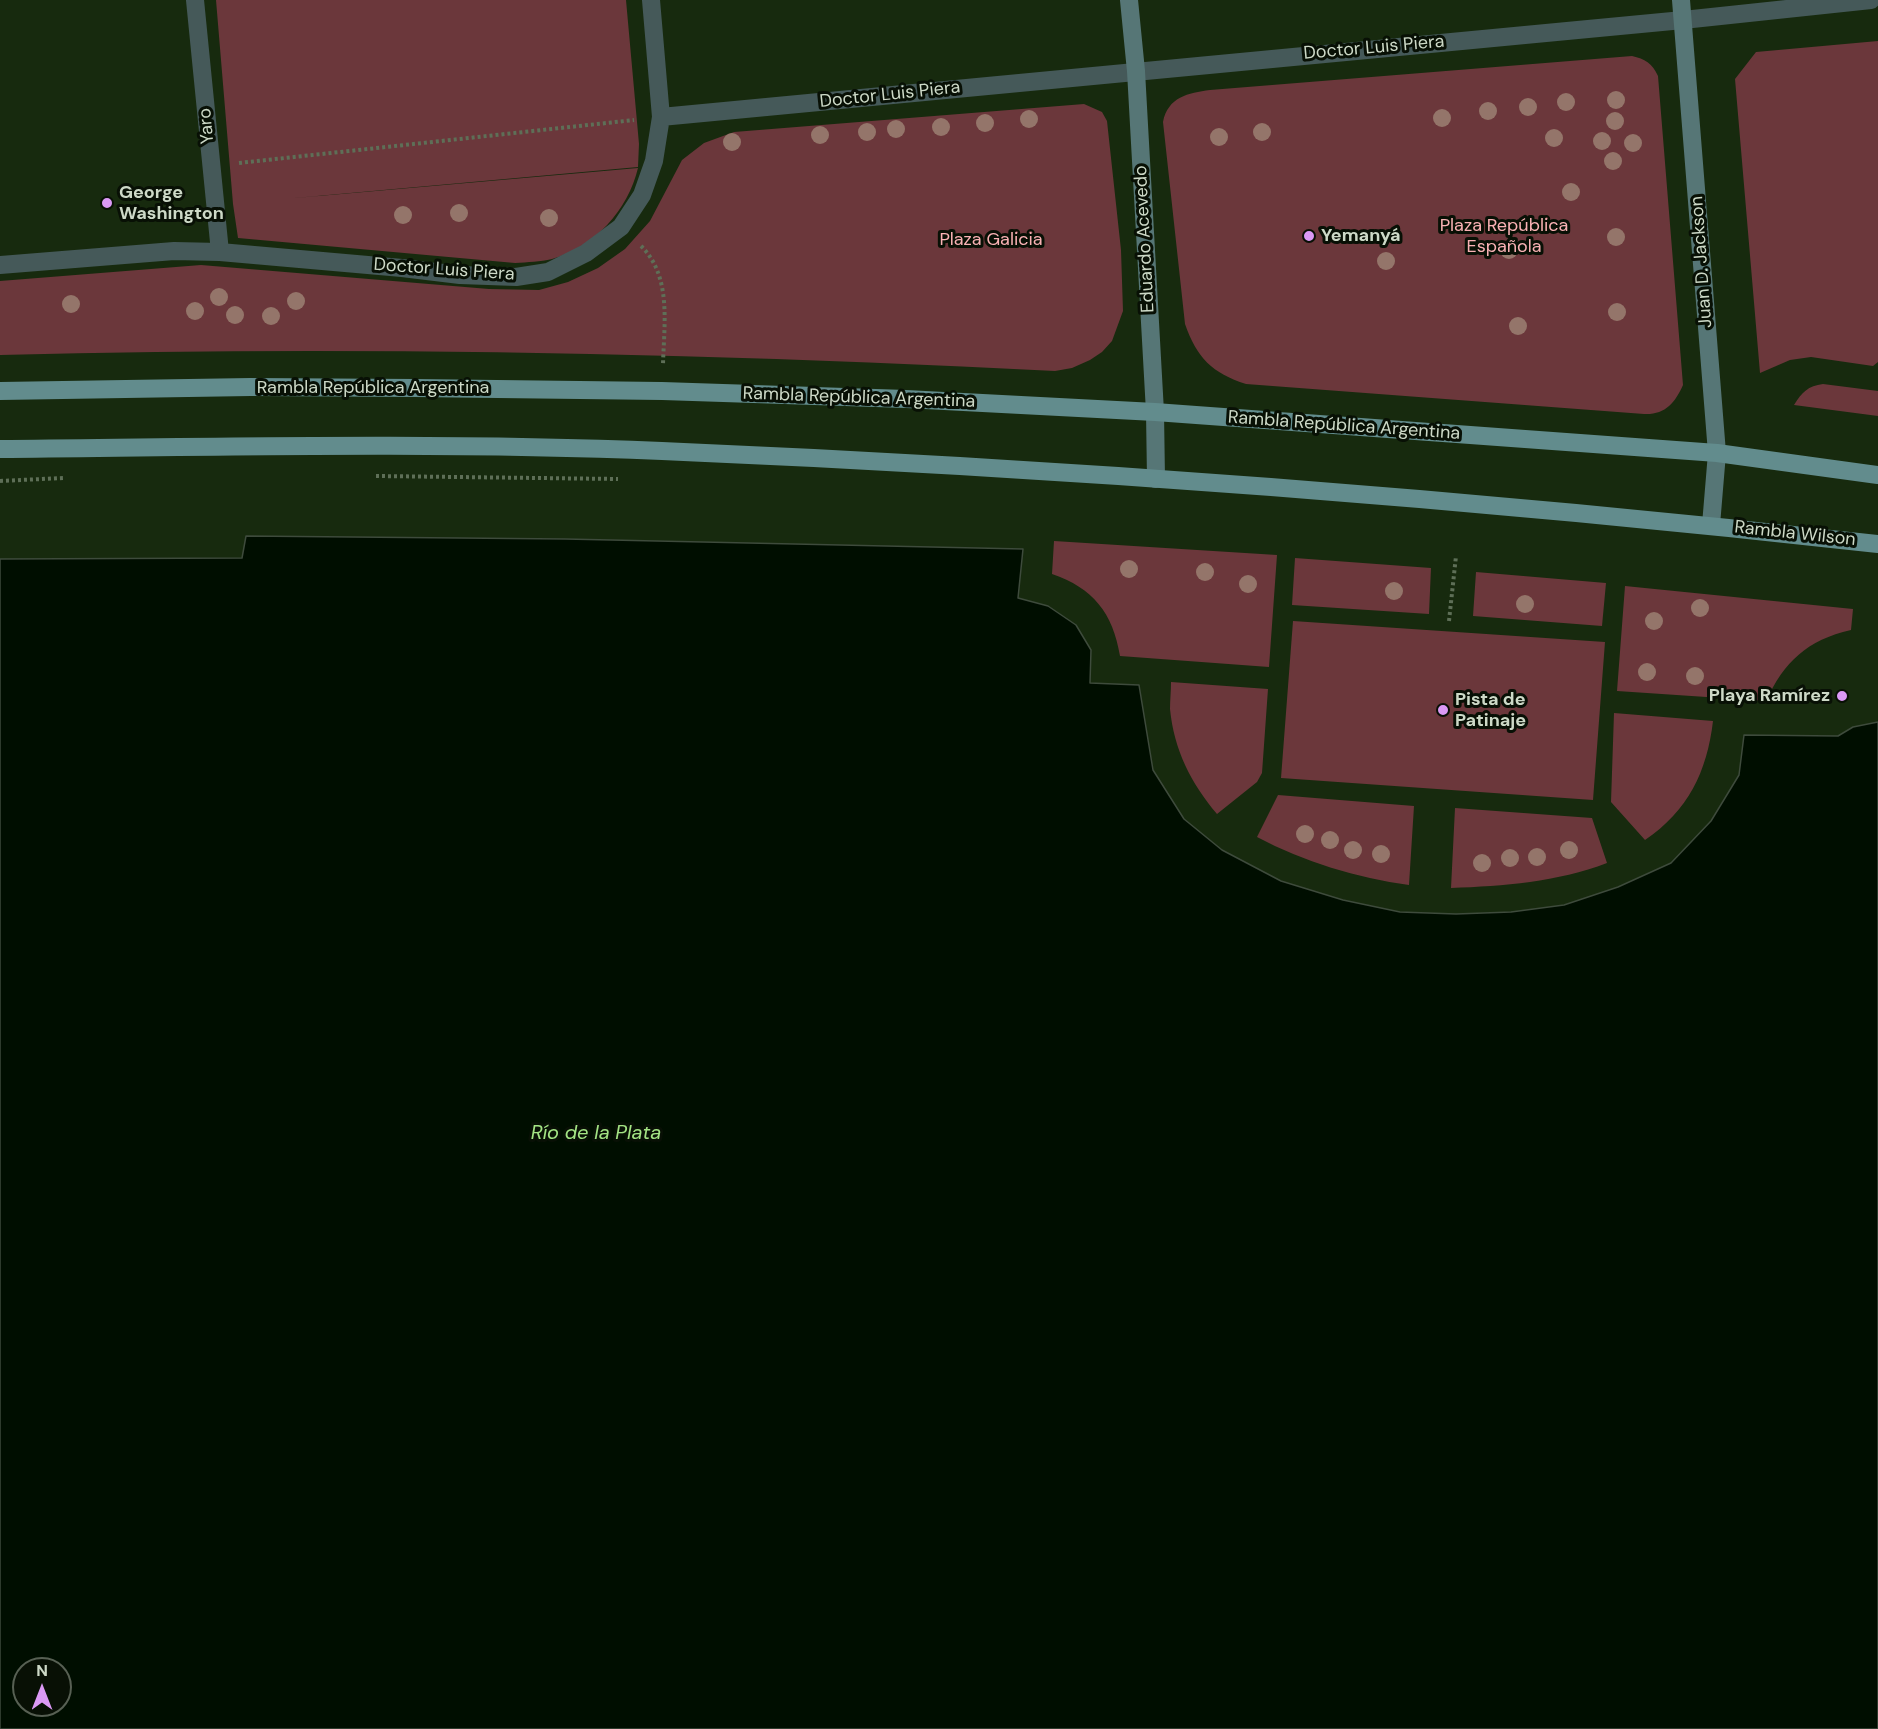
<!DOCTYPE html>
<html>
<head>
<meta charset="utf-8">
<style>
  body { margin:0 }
  #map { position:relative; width:1878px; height:1729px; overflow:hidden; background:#172a0e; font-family:"DM Sans",sans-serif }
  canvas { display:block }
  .north { position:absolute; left:12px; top:1657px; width:60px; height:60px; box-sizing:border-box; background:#081005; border:2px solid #576053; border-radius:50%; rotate:0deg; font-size:16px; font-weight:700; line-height:24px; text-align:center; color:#cdd9c7 }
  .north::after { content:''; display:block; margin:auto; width:21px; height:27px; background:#db99f5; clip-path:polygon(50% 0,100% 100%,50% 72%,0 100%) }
</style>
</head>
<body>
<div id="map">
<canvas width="1878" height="1729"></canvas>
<div class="north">N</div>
</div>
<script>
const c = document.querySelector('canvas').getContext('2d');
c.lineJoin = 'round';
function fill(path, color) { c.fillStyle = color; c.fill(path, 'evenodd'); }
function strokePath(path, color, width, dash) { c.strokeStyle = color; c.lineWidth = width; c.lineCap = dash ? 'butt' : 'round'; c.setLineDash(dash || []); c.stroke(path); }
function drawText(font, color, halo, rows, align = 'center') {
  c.font = font + ' "DM Sans",sans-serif'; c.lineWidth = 6; c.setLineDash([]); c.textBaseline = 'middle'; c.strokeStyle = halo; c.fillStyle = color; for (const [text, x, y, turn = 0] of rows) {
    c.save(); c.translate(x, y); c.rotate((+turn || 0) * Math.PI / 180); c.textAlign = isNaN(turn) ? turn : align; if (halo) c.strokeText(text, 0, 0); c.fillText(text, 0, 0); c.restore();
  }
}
fill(new Path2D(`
  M216,0H626L639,144L638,167L284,199L638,168C628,210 595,247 552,259C540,262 528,262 515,263L238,238L233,204Z
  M1878,41V362L1873,366L1811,357L1790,360L1760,373L1735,79L1756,52Z
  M1632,56C1645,59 1652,63 1658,76L1683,385C1675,403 1665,415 1644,414L1246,384C1212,373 1197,358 1185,324L1163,122C1168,97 1188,93 1210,90Z
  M1084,104L1102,112L1107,121L1121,250L1123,311L1112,341L1102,352L1090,360L1072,368L1055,371C703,353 352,346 0,355V281L201,265L489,289L539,290L568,282L598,268L625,249L650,221L682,160L704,143L734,132Z
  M1823,384L1878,391V416L1794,405C1802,392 1808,386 1823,384Z
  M1054,541L1277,555L1269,667L1120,656C1113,613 1093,588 1052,574Z
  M1295,558L1431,568L1429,614L1292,605Z
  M1476,572L1606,583L1602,626L1473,616Z
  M1625,586L1853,609L1851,630C1807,640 1784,662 1766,701L1617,691Z
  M1293,621L1605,642L1593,800L1281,778Z
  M1171,682L1268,689L1262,773L1257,782L1217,814C1191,783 1174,750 1170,709C1170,700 1171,691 1171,682Z
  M1614,713L1713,721C1707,772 1688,811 1645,840L1611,802Z
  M1278,795L1414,806L1409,885C1357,878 1304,862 1257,837Z
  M1455,808L1592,818L1607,863C1557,882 1504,886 1451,888Z`), '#6b373b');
const water = new Path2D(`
  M246,536L565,539L1023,549L1018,598L1048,606L1076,625L1091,650L1090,683L1139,685L1153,770L1184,819L1222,850L1281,881L1343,900L1400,912L1456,914L1511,912L1564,905L1618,887L1671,863L1711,821L1739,775L1744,735L1838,736L1853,727L1878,722V1729H0V559L242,558ZM24,1669H60V1705H24Z`);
fill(water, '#000e00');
strokePath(water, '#3e4b3c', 1.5);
strokePath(new Path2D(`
  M239,163L634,120
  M641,246C672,276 664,325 663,364
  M376,476L618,479
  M0,481L63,478
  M1449,621L1456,556`), '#5e6f57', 4, [3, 3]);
strokePath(new Path2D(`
  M195,0L220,252
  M661,117L1683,20L1871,0
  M0,265L174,251L220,252L402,268L460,275L516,277L548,272L586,253L621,227L642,195L654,161L661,117L651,0`), '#455959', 18);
strokePath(new Path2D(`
  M1129,0L1136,71L1155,412L1156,479
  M1681,0L1717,453L1711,525`), '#567676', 18);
strokePath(new Path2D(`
  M0,391L251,387L415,388L662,391L906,399L1155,412L1717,453L1878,475
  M0,449C221,447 441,442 662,451C1068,468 1474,499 1878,544`), '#628c8d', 18);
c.fillStyle = '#94756a';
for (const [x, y] of [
  [1616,100],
  [1566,102],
  [1528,107],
  [1488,111],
  [1442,118],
  [1029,119],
  [1615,121],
  [985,123],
  [941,127],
  [896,129],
  [867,132],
  [1262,132],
  [820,135],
  [1219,137],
  [1554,138],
  [1602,141],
  [732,142],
  [1633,143],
  [1613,161],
  [1571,192],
  [459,213],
  [403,215],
  [549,218],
  [1616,237],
  [1509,250],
  [1386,261],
  [219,297],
  [296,301],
  [71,304],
  [195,311],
  [1617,312],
  [235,315],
  [271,316],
  [1518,326],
  [1129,569],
  [1205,572],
  [1248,584],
  [1394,591],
  [1525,604],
  [1700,608],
  [1654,621],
  [1647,672],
  [1695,676],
  [1305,834],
  [1330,840],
  [1353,850],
  [1569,850],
  [1381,854],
  [1537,857],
  [1510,858],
  [1482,863]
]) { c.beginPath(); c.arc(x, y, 9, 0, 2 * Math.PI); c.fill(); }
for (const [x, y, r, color] of [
  [107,203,6,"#db99f5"],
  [1309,236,6,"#db99f5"],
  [1842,696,6,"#db99f5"],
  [1443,710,6,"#db99f5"]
]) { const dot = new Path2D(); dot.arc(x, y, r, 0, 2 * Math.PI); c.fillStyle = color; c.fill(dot); strokePath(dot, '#081005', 2); }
drawText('18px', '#cdd9c7', '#081005', [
  ["Doctor Luis Piera",1374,48,-5],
  ["Doctor Luis Piera",890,95,-6],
  ["Yaro",207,126,-95],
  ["Eduardo Acevedo",1145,239,-93],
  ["Juan D. Jackson",1702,262,-94],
  ["Doctor Luis Piera",444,270,4],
  ["Rambla República Argentina",373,388],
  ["Rambla República Argentina",859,398,2],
  ["Rambla República Argentina",1344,426,4],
  ["Rambla Wilson",1795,534,6]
]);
drawText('bold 18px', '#cdd9c7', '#081005', [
  ["George",119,193],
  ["Washington",119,214],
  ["Yemanyá",1321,236],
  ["Playa Ramírez",1830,696,"right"],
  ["Pista de",1455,700],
  ["Patinaje",1455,721]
], 'left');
drawText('18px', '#fab2b5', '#081005', [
  ["Plaza República",1504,226],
  ["Española",1504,247],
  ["Plaza Galicia",991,240]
]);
drawText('italic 20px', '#a3e384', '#081005', [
  ["Río de la Plata",596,1134]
]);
</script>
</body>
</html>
